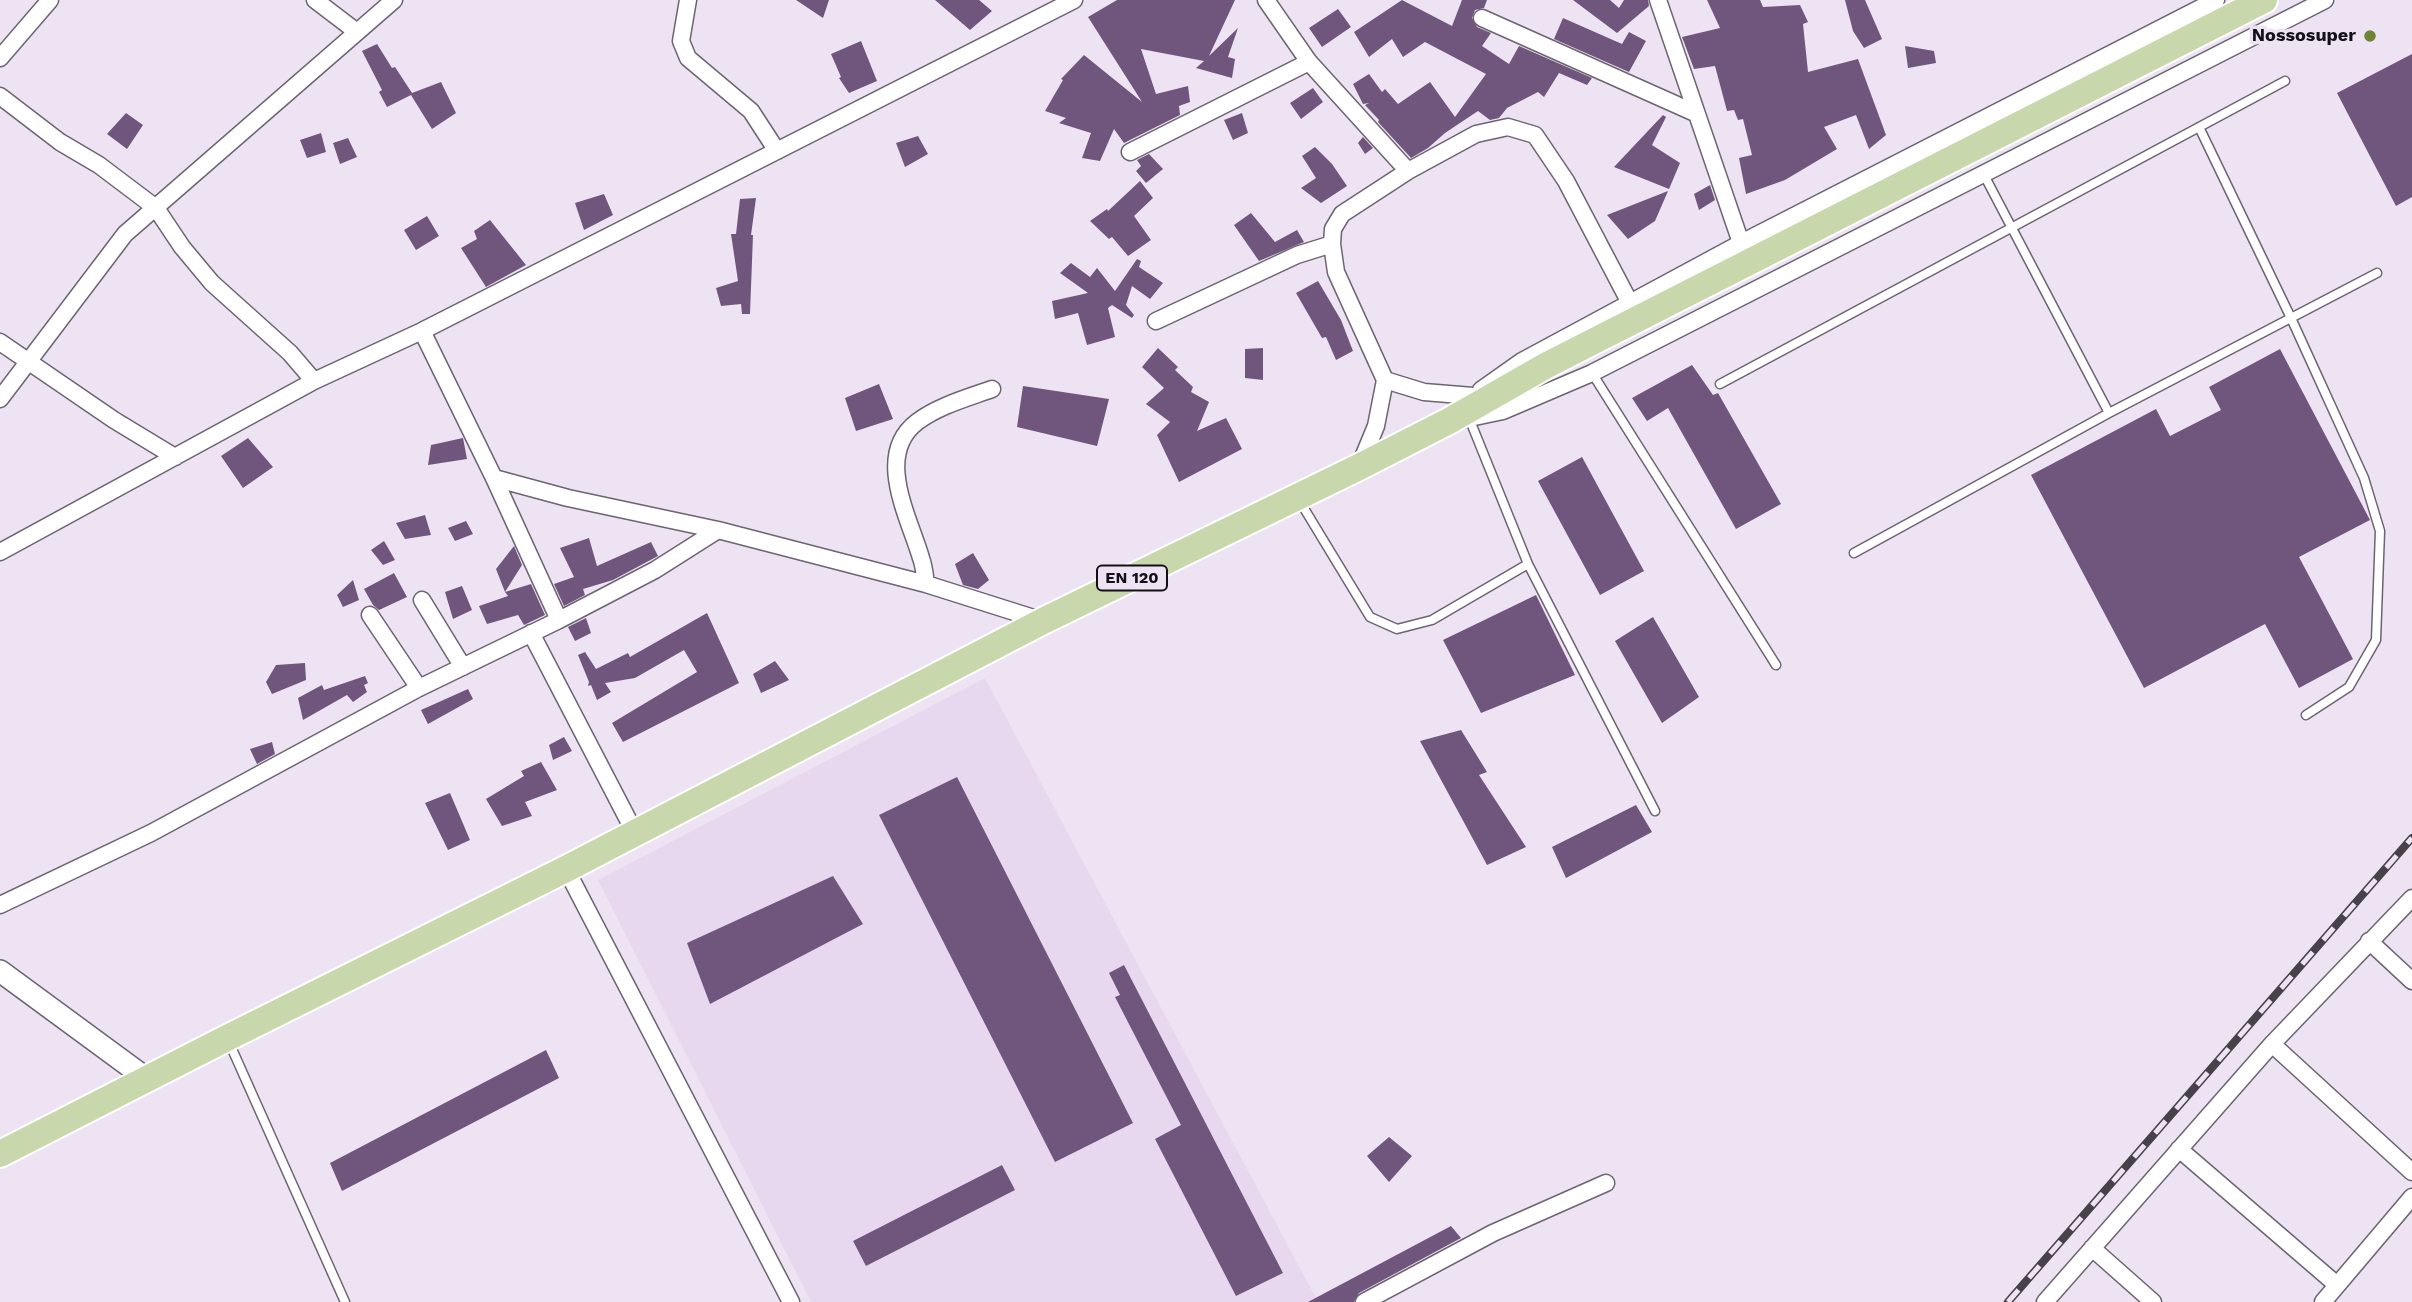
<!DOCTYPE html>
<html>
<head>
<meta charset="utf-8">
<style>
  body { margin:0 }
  canvas { display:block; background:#eee3f3 }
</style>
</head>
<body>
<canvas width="2412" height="1302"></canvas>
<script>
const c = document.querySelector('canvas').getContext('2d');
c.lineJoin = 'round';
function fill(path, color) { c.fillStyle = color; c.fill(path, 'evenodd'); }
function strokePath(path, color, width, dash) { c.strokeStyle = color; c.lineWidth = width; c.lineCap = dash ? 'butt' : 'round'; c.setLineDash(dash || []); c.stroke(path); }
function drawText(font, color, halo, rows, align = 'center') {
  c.font = font + ' "Work Sans",sans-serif'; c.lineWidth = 7; c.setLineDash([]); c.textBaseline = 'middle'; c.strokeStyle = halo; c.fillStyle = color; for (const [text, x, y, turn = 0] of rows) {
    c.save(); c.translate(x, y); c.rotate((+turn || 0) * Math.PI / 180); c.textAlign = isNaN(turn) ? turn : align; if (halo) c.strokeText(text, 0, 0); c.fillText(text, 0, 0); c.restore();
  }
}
fill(new Path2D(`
  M985,678L1318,1302H811L598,880Z`), '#e7d8ef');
fill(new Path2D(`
  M796,0H829L823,18Z
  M935,0H979L992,11L970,30Z
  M1117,0H1235L1209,56L1238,28L1228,57L1235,59L1232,78L1196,68L1204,61L1141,49L1156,94L1188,86L1190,102L1179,106L1180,115L1124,143L1114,129L1100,161L1082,158L1091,133L1059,123L1066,118L1045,111L1063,80L1061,79L1084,55L1142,102L1088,17Z
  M1402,0L1452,26L1462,0H1487L1484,8L1475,10L1472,18L1477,27L1491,33L1482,46L1509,64L1519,46L1592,78L1587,85L1559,73L1544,97L1538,92L1507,108L1499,118L1490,120L1478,111L1445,133L1428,148L1411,158L1378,122L1379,120L1365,105L1369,103L1363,104L1353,84L1369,74L1382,92L1385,89L1398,104L1430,82L1455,117L1486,74L1425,42L1403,57L1392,39L1369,57L1354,32Z
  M1573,0H1610L1619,8L1624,0H1648L1649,6L1617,33Z
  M1707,0H1760L1763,7L1800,5L1808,22L1803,24L1808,72L1858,59L1886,135L1869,149L1856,115L1824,127L1837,149L1785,180L1746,194L1739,158L1752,155L1743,119L1738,120L1734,110L1727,111L1715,66L1694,69L1682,37L1720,28Z
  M1845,0H1865L1882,39L1864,48L1853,31Z
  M1338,9L1351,27L1322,47L1309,28Z
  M1563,18L1622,44L1629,32L1646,41L1629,72L1554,39Z
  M861,41L877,81L849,93L839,78L841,77L831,54Z
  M377,44L392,68L395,67L412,93L441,82L456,113L432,129L411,95L387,107L379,92L382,90L362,51Z
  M1905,46L1934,51L1936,63L1908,68Z
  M2412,54V197L2396,206L2337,93Z
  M1313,88L1323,102L1301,119L1290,103Z
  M126,113L143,125L127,149L107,134Z
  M1242,113L1248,133L1233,140L1224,120Z
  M1663,115L1666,117L1652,145L1680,163L1669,189L1614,167Z
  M321,133L326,152L307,158L300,140Z
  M918,136L928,154L905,167L896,143Z
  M1363,137L1373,148L1365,154L1358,143Z
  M348,138L357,157L340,164L333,143Z
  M1315,147L1332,164L1347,186L1321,203L1301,188L1316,178L1302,156Z
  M1149,154L1163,169L1146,183L1136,171L1141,166L1137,160Z
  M1140,181L1153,198L1134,216L1151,240L1128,256L1112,237L1109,239L1090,221L1107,209L1108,211Z
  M1710,185L1715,200L1699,210L1694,194Z
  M1668,191L1655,221L1628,239L1607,215Z
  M604,194L613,215L584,230L575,203Z
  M756,198L751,235H753L750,314H742L741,304L721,306L716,288L738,281L731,234H736L740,199Z
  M1251,213L1275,242L1297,230L1304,242L1259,261L1234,225Z
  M427,216L439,236L416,250L404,230Z
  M490,220L526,265L486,287L461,248L477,239L474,231Z
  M1137,259L1141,261L1139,267L1163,283L1150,299L1132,286L1126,305L1134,315L1132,318L1112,305L1108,308L1115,337L1087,345L1078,313L1055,319L1052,301L1088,293L1060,273L1071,263L1090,277L1097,268L1115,291Z
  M1318,281L1341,320L1353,351L1336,360L1326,337L1322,338L1296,293Z
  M1158,348L1178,367L1175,370L1193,387L1191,392L1209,402L1197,431L1226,418L1242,449L1179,482L1157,435L1170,422L1146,404L1164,388L1142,367Z
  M1263,348V380L1245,378V349Z
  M2280,349L2370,520L2299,557L2353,659L2299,688L2265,624L2144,688L2031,475L2156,409L2170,436L2221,410L2209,387Z
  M1692,365L1713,395L1718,393L1781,504L1736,529L1668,408L1647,421L1632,398Z
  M879,384L893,419L856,431L845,398Z
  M1023,386L1109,399L1097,446L1017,427Z
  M248,438L273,467L243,488L221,456Z
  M463,438L467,459L428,465L431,445Z
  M1582,457L1644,571L1600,595L1538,481Z
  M425,515L431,535L405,539L396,523Z
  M466,521L473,534L455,541L448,528Z
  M589,538L597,566L651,542L658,556L613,580L583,589L585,595L564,606L554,584L574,577L560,548Z
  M384,541L395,560L383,565L371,550Z
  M514,546L522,565L505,592L496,569Z
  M973,553L989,580L978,589L963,585L955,564Z
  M394,573L407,597L379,610L373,605L364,589Z
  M353,580L359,600L343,607L337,595Z
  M531,584L545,615L524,625L518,615L487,624L479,606L508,596L505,592Z
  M462,586L472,610L453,619L445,592Z
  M1536,595L1575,675L1481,713L1443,640Z
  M707,613L739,683L623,742L612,723L697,672L684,650L635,678L605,683L611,692L597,700L591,685L588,686L589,682L578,655L585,652L596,669L628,653L630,657Z
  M1653,617L1699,697L1662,723L1615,641Z
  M586,618L591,633L575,641L568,627Z
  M775,661L789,680L761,693L753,674Z
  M305,663L306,680L272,694L266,682L276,665Z
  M365,676L368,683L364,685L367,692L353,702L347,695L303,720L298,698L322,685L324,690Z
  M468,689L473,699L428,724L421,710Z
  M1461,730L1487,772L1479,775L1526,847L1487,865L1420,741Z
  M564,737L572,751L553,760L549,745Z
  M272,742L275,754L257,764L250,749Z
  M541,762L557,790L525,802L532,816L502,826L486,799L524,776L521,771Z
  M957,777L1133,1123L1055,1162L879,815Z
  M450,793L470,840L448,850L425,803Z
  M1636,805L1652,832L1566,878L1552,847Z
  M833,876L863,924L710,1004L687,943Z
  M1124,965L1283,1273L1236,1296L1155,1139L1181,1125L1115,997L1120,995L1109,973Z
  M546,1050L559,1078L342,1191L330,1163Z
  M1389,1137L1412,1156L1389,1182L1367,1156Z
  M1002,1165L1015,1190L866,1266L853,1241Z
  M1451,1226L1461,1238L1359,1293L1354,1302H1308Z`), '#70567d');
const service = new Path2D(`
  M2199,127L2291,318L2364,478L2380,531L2376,640L2349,687L2306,715
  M1983,173L2109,413
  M1592,373L1776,665
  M1720,384L2285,81
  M1469,418L1528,564L1655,811
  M1299,500L1370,617L1397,629L1432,620L1528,564
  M1854,553L2109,413L2377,273
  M228,1040L345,1302`);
const minor = new Path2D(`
  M315,0L357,32
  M688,0L681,41L688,58L751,111L777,151
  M1266,0L1309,62L1408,171
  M1658,0L1741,243
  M1482,18L1695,113
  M0,58L50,0
  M0,96L60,142L99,165L156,208L182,247L212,283L290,353L314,381
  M1130,152L1309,62
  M1156,321L1297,255L1332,244
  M422,331L494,478L559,620
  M0,342L114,420L175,457
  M1385,380L1424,392L1473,396
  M1481,390L1522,361L1741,243L2216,0
  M0,399L125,234L394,0
  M1465,419L1503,411L1592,373L2325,0
  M1359,467L1376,426L1385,380L1336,272L1332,244L1333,229L1342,214L1408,171L1476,134L1508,127L1535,135L1566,181L1630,303
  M494,478L568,498L718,530
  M0,552L314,381L422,331L1074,0
  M926,584C925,576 924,566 921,558C909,517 874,455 917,422C938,406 967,398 992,389
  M422,600L463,667
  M370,615L419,688
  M531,633L635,833
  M566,869L791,1302
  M0,905L151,833L419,688L559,620L655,570L718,530L926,584L1043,621
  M2369,941L2412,981
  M2272,1044L2412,1172
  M2179,1149L2337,1285
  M2092,1248L2153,1302
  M1364,1302L1493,1233L1606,1183
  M2045,1302L2272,1044L2412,898
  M2323,1302L2412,1197`);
const tertiary = new Path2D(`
  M0,971L147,1079`);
const primary = new Path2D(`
  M0,1154L227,1038L566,869L1043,621L1359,467L1449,421L1547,365L2264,0`);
strokePath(service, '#6d6472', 11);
strokePath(minor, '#6d6472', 19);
strokePath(tertiary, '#6d6472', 24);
strokePath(primary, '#fff', 30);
strokePath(service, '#fff', 8);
strokePath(minor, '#fff', 16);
strokePath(tertiary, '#fff', 21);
strokePath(primary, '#c9d7ac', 26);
const rail = new Path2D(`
  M2008,1302L2412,838`);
strokePath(rail, '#47424a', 8);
strokePath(rail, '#eee3f3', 5, [16]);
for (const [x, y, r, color] of [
  [2370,36,7,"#6c8436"]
]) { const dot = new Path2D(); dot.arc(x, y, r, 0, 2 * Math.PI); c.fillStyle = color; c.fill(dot); strokePath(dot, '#eee3f3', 2.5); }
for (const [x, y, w] of [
  [1132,578,70]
]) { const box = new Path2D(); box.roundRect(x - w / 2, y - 12.5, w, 25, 5); c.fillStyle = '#eee3f3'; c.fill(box); strokePath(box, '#141016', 2); }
drawText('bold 16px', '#141016', null, [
  ["EN 120",1132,578]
]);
drawText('bold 18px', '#141016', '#eee3f3', [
  ["Nossosuper",2356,36]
], 'right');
</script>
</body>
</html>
